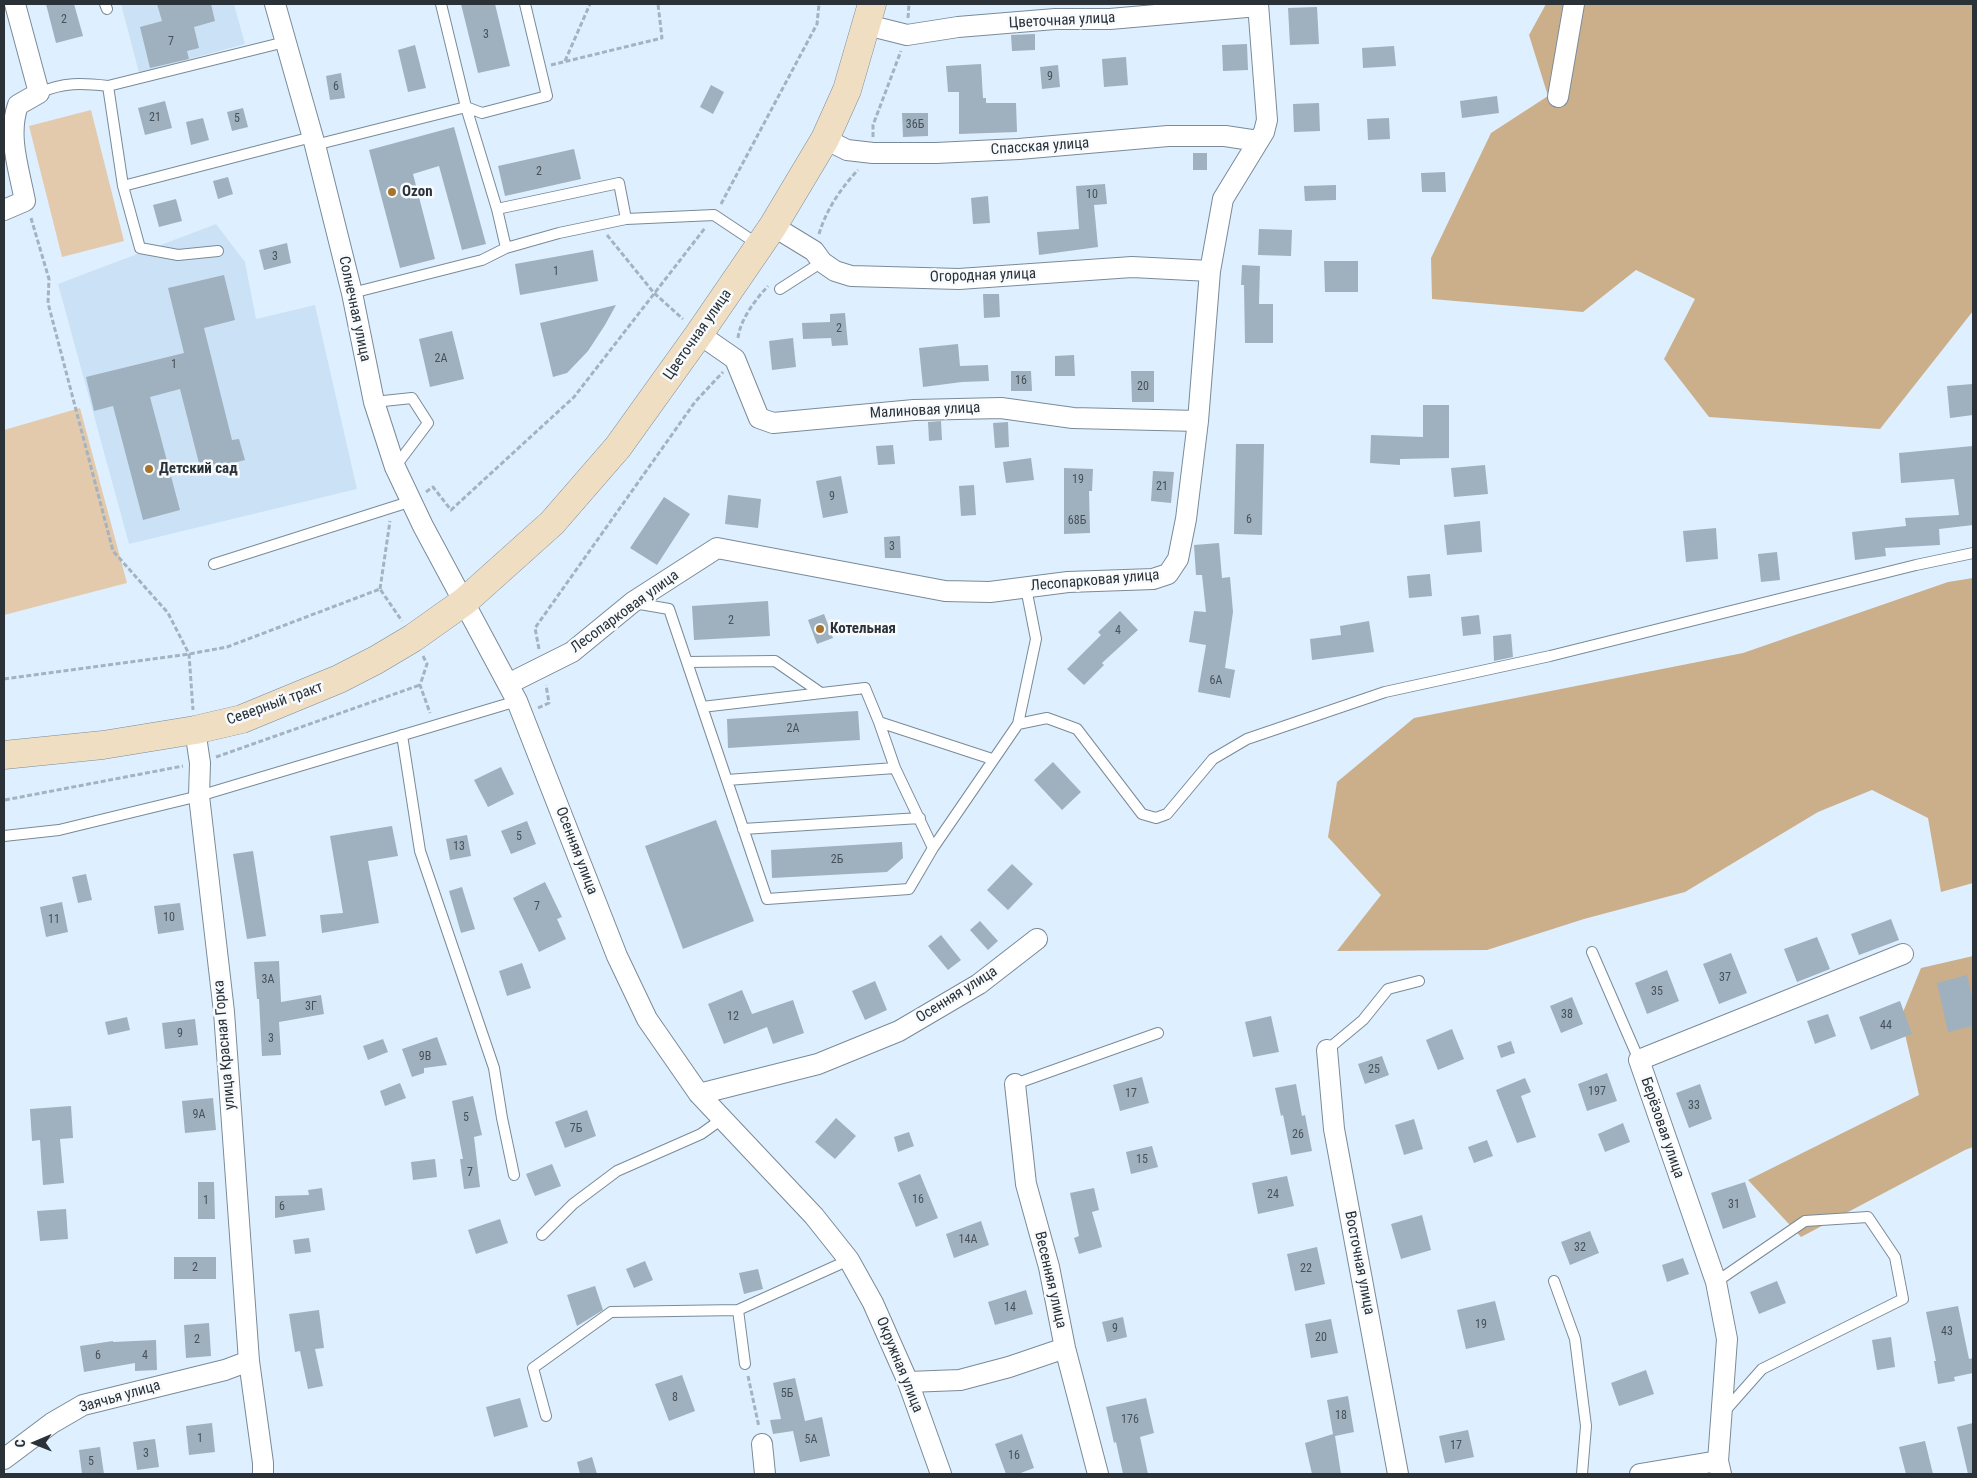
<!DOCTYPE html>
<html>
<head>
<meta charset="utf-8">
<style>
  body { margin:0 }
  #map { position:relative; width:1977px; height:1478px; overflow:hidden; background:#def0ff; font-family:"Roboto Condensed",sans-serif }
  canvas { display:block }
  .frame { position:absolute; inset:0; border:5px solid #2a3137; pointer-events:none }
  .north { position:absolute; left:10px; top:1418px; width:50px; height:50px; -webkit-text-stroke:4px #f7fbfe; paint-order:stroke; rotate:269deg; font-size:14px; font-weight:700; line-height:20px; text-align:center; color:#2a3137 }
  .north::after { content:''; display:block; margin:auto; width:18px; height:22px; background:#2a3137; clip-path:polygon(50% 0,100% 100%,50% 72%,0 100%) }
</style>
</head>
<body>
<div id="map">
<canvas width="1977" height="1478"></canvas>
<div class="frame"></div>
<div class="north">С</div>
</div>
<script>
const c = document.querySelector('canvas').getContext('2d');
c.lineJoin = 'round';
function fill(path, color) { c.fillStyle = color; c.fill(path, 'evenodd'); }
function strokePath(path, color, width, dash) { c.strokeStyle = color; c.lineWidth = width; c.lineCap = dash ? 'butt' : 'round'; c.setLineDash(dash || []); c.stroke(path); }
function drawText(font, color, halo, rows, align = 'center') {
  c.font = font + ' "Roboto Condensed",sans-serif'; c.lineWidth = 5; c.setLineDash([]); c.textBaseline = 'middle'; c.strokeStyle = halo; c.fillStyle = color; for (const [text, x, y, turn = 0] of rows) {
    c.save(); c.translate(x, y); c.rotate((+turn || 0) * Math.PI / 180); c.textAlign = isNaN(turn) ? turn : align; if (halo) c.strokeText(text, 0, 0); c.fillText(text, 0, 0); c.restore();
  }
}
fill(new Path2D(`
  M121,4H234L245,44L139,73Z
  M216,224L245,262L256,319L315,305L357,489L129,544L58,284Z`), '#cbe2f6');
fill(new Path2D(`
  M91,110L124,241L62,257L29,126Z
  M80,408L127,583L4,615V430Z`), '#e3caac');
fill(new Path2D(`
  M1546,4H1973V311L1880,429L1709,417L1664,359L1695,299L1636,270L1583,312L1432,299L1431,258L1491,133L1548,96L1529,35Z
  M1973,578V883L1941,892L1928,818L1872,790L1818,812L1685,892L1584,919L1487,950L1337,951L1381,895L1328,837L1337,782L1414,718L1743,653L1948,582Z
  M1973,956V1147L1965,1150L1801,1237L1748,1180L1919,1095L1901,1017L1921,968Z`), '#cbaf8b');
fill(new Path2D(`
  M46,4H74L83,36L56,43Z
  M157,4H211L215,21L194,27L199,48L187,51L189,59L150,68L140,27L162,21Z
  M461,4H495L510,66L478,73Z
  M1317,7L1319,44L1290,45L1288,8Z
  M1035,34V50L1012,51L1011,35Z
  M1247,44L1248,70L1223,71L1222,45Z
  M415,45L426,88L408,92L398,50Z
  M1394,46L1396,66L1363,68L1362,48Z
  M1126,57L1128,85L1104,87L1102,59Z
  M981,64L983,98H986V103H1016L1017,132L959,134V92H948L946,66Z
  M1058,65L1060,87L1042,89L1040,67Z
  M341,73L345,98L330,100L326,76Z
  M711,85L724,92L713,114L700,107Z
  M1497,96L1499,113L1462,118L1460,101Z
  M165,101L172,128L145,135L138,108Z
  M1319,103L1320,131L1294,132L1293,104Z
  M243,108L248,127L232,131L227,112Z
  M902,113H928V136L903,137Z
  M203,118L209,140L191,145L186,122Z
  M1389,118L1390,139L1368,140L1367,119Z
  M454,127L486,244L462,250L439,166L413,174L435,259L400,268L369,150Z
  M574,149L581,179L505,196L498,166Z
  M1193,153H1207V170H1193Z
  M1445,172L1446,192H1422L1421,173Z
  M228,177L233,194L218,199L213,181Z
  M1105,184L1107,204L1094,205L1098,247L1039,255L1037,232L1079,229L1076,186Z
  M1336,185V200L1305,201L1304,186Z
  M988,196L990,223L973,224L971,198Z
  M176,199L182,221L159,227L153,205Z
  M1259,229L1292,230L1291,256L1258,255Z
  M287,243L291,263L264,270L259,250Z
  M593,250L598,281L520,295L515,264Z
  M1324,261H1358V292H1325Z
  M1242,265L1260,266L1259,304H1273V343H1245L1244,285H1241Z
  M224,275L235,320L204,328L232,440L239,439L245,460L201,471L180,389L150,397L180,510L143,520L113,406L94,411L86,377L184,353L168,288Z
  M983,294H999L1000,317L984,318Z
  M616,305L605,325L588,351L567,373L553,377L540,323Z
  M845,313L848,345L832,346L831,338L803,339L802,323L830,322V314Z
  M452,331L464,379L430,387L419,339Z
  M793,338L796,367L772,370L769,341Z
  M958,344L960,366L988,365L989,381L962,382L923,387L919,348Z
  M1074,355L1075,376H1055V356Z
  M1011,371H1031L1032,391H1011Z
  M1131,371H1154V402H1132Z
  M1973,384V415L1950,418L1947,386Z
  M1423,405H1449V458L1400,459V465L1370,463L1371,435L1423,437Z
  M941,421L942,440L929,441L928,422Z
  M1008,422L1009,447L995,448L993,423Z
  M1236,444H1264L1262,535L1234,534Z
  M893,445L895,464L878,465L876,446Z
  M1973,446V525L1939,529L1940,545L1885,548L1886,556L1855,560L1852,532L1906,526L1905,518L1959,515L1954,479L1901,483L1899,453Z
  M1031,458L1034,480L1006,483L1003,462Z
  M1485,465L1488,494L1454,497L1451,468Z
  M1064,468L1093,469L1092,491H1089L1090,533L1064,534Z
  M1153,471L1174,472L1171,503L1151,501Z
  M841,476L848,513L823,518L816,481Z
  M974,485L976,515L961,516L959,486Z
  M728,495L761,499L758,528L725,524Z
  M664,497L690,514L657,565L630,548Z
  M1480,521L1482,552L1447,555L1444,525Z
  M1716,528L1718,559L1686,562L1683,531Z
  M900,536L901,558H885L884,537Z
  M1219,543L1222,578L1230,577L1233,612L1225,668L1235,670L1230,698L1198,692L1206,645L1189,642L1194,611L1206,612L1202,575H1196L1194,545Z
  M1777,552L1780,580L1761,582L1758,554Z
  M1430,574L1432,596L1409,598L1407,576Z
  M768,601L770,636L694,640L692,606Z
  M1120,611L1138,630L1102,663L1104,665L1084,685L1067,669L1101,635L1098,632Z
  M824,614L833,638L817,644L808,620Z
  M1479,615L1481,634L1463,636L1461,617Z
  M1369,621L1374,652L1312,660L1310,639L1341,635L1340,626Z
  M1511,634L1513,657L1494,661L1493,636Z
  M858,711L860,740L728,748L727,719Z
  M1053,762L1081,792L1062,810L1034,780Z
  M501,767L514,794L488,807L474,780Z
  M716,820L754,921L683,949L645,846Z
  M527,821L536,844L511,854L501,831Z
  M392,826L398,856L368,861L379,923L322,933L320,915L343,913L330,836Z
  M467,835L471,856L450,860L446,839Z
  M902,842L903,858L887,872L772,878L771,850Z
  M253,851L266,936L247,939L233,854Z
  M1012,864L1033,884L1008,910L987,890Z
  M86,874L92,900L78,903L72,877Z
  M545,882L562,917L557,919L566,939L539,952L513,898Z
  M462,887L475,929L461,933L449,891Z
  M62,902L68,932L46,937L40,907Z
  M180,903L184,930L158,934L154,906Z
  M1891,919L1899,940L1859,955L1851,934Z
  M980,921L998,941L988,950L970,930Z
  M941,935L961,960L948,970L928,946Z
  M1817,937L1830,969L1797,982L1784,949Z
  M1731,953L1747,993L1719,1004L1703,964Z
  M279,961L281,1002L321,995L324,1014L279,1022L281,1055L262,1056L259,999H257L254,962Z
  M522,963L531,988L507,996L499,971Z
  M1667,970L1679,1001L1647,1014L1635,983Z
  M1967,975L1973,1002V1026L1948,1032L1937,983Z
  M875,981L887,1010L865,1020L852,991Z
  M742,990L752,1014L793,1000L804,1033L773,1044L767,1027L724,1044L708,1004Z
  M1572,997L1583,1024L1561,1033L1550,1006Z
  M1900,1001L1912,1034L1871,1050L1859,1017Z
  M1828,1014L1836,1036L1815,1044L1807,1021Z
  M1271,1016L1279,1052L1253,1057L1245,1022Z
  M127,1017L130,1030L108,1035L105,1022Z
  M195,1019L198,1045L165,1049L162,1023Z
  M1452,1029L1464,1059L1438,1070L1426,1040Z
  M437,1037L447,1065L424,1068V1073L412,1077L402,1049Z
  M383,1039L388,1052L368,1060L363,1046Z
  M1511,1041L1515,1053L1501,1058L1497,1046Z
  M1382,1056L1389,1075L1365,1084L1358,1064Z
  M1607,1073L1617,1101L1587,1111L1578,1084Z
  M1142,1077L1149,1103L1120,1111L1113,1085Z
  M1525,1078L1531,1092L1521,1096L1536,1137L1517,1143L1496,1090Z
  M400,1083L406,1098L385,1106L380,1091Z
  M1296,1084L1302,1116L1305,1115L1312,1151L1291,1155L1283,1115L1281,1116L1275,1088Z
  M1700,1084L1712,1119L1689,1128L1676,1093Z
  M473,1096L482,1135L474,1137L480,1187L464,1189L460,1159H463L452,1101Z
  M213,1098L216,1130L185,1133L182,1101Z
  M71,1106L73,1138L60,1139L64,1183L43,1185L40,1140L32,1141L30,1109Z
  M587,1110L596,1136L565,1148L555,1122Z
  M836,1118L856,1136L835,1159L815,1142Z
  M1414,1119L1423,1149L1404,1155L1395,1125Z
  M1623,1123L1630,1142L1605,1152L1598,1134Z
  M909,1132L914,1146L898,1152L894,1137Z
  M1487,1140L1493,1156L1474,1163L1468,1147Z
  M1152,1146L1158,1167L1131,1174L1126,1152Z
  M435,1159L437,1177L413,1180L411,1162Z
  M552,1164L561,1186L535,1196L526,1174Z
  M920,1174L938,1218L916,1227L898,1183Z
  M1287,1176L1294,1206L1258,1214L1252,1183Z
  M198,1182H214L215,1219H198Z
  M1745,1182L1756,1217L1723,1229L1711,1193Z
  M322,1188L325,1210L275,1218V1196L309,1195L308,1190Z
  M1094,1188L1099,1210L1092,1212L1102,1247L1079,1254L1074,1238L1079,1236L1070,1193Z
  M66,1209L68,1239L40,1241L37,1211Z
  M1422,1215L1431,1250L1401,1259L1391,1224Z
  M500,1219L508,1243L476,1254L468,1230Z
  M981,1221L989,1245L954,1258L946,1234Z
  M1590,1231L1599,1253L1570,1265L1561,1242Z
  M309,1238L311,1252L295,1254L293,1240Z
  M1317,1247L1325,1284L1295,1291L1287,1254Z
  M174,1257H216V1279H174Z
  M1683,1258L1689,1274L1667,1282L1662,1265Z
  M645,1261L653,1280L634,1288L626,1269Z
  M758,1269L763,1289L744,1294L739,1273Z
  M1777,1281L1786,1303L1759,1314L1750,1292Z
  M595,1286L603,1310L577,1326L567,1295Z
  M1026,1290L1033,1314L995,1325L988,1302Z
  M1495,1301L1505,1340L1466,1349L1457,1310Z
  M1958,1306L1969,1359L1973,1358V1373L1954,1377L1955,1381L1938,1384L1934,1361H1936L1926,1312Z
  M319,1310L324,1348L315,1349L323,1386L308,1389L300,1351L295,1352L289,1314Z
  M1123,1317L1127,1337L1107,1342L1102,1322Z
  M1331,1319L1338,1353L1311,1358L1305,1324Z
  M209,1323L211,1356L186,1358L184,1325Z
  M1891,1337L1895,1367L1877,1370L1872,1340Z
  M156,1340L157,1370L135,1371V1363L84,1372L80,1346L113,1341V1342Z
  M1646,1370L1654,1394L1619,1406L1611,1383Z
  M682,1375L695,1411L669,1421L655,1384Z
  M795,1378L805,1421L822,1417L830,1456L800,1462L793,1431L773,1434L770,1420L781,1419L773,1383Z
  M1348,1396L1354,1432L1335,1436L1341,1474H1312L1305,1443L1333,1434L1327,1400Z
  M520,1398L528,1427L494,1437L486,1407Z
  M1146,1398L1154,1433L1140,1437L1148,1474H1123L1116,1442L1114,1443L1106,1407Z
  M212,1423L215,1452L189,1455L186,1426Z
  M1973,1423V1473L1968,1474L1957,1427Z
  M1468,1430L1474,1457L1445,1463L1439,1436Z
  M1022,1434L1034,1468L1018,1474H1006L995,1444Z
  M155,1439L159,1467L137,1470L133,1442Z
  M1925,1441L1933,1474H1906L1899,1447Z
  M100,1447L104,1474H82L79,1450Z
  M592,1457L597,1474H580L577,1462Z`), '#9fb0be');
const service = new Path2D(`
  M105,4L107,9
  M108,86L123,186L140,248L178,255L218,251
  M39,93C63,82 82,83 108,86L285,42
  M466,107L482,113L547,96L525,4
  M466,107L497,209
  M315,145L466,107L441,4
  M123,186L312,137
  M506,248L497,209L619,183L626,219
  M780,289L822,262
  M352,293L482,260L506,248L559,233L626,219L714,215L759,245
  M374,402L412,398L428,423L395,467
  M214,564L412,501
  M634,603L669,609L767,899L909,889L933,848L895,768L879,722L865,688L702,707
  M687,662L775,661L821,693
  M879,722L992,759
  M1018,724L1047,718L1077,729L1142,814L1156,818L1167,814L1213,759L1247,739L1385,692L1550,656L1916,565L1973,553
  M402,735L420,851L494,1068L502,1118L514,1175
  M727,780L895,768
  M743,829L920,818
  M4,836L59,830L199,796L517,701
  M933,848L1018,724L1036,639L1026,588
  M1592,952L1639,1060
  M1327,1050L1363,1020L1388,989L1419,981
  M1015,1084L1158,1033
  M542,1235L573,1204L617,1171L701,1134L722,1119
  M1554,1281L1575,1339L1586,1426L1582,1474
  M1716,1282L1805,1221L1868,1217L1895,1257L1903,1299L1762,1369L1724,1412
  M738,1310L745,1364
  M546,1416L533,1368L611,1312L738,1310L849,1260`);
const minor = new Path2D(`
  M275,4L315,145L352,293L374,402L395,467L423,526L517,701L617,956L647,1019L699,1094L814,1216L849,1260L873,1303L908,1382L941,1474
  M867,25L907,35L958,27L1055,19H1110L1258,6
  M1558,97L1574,4
  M825,139L847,150L873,153H936L1019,149L1168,136H1225L1258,141
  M4,210L25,201C19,169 7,136 18,105L39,93L15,4
  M773,226L814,251L822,262L835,271L851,276L959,279L1132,267L1210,271
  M699,334L735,359L759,418L773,423L914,410L1001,408L1073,418L1198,421
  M508,684L572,652L633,602L717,548L945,591L990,592L1068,582L1153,579L1168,574L1178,559L1186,519L1198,421L1210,271L1223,199L1264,132L1267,120L1258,4
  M195,730L200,763L199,796L224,1012L249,1361L263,1463V1474
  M1327,1050L1334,1129L1398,1474
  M1015,1084L1026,1184L1049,1267L1065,1348L1098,1474
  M699,1094L818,1064L899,1031L979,984L1037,939
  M908,1382L960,1380L1009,1367L1065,1348
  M762,1444L765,1474
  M4,1459L52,1423L83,1405L225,1370L249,1361
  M1640,1474L1718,1461
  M1721,1474L1718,1461L1727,1339L1716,1282L1639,1060L1903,954`);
const secondary = new Path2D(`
  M4,755L103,745L195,730L242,719L339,679L376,660L413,638L465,601L552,523L618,447L699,334L773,226L825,139L847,90L872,4`);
strokePath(service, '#7a8a98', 12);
strokePath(minor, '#7a8a98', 22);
strokePath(secondary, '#7a8a98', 29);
strokePath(new Path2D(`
  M908,18L909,4
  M565,61L590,4
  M551,65L662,38L658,4
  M873,137V125L901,51
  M721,204L817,24L819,4
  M31,218L49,279L48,303L113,551L168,613L189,654L193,710
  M819,234C826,210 841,188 858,170
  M607,235L654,293L683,319
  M738,338C740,320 755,300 768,286
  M426,492L433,487L451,510L574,397L705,228
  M380,589L390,521
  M539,649L535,628L695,402L723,372
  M423,656L427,664L420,685L430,713
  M4,679L189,654L227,647L380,589L402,621
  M538,708L549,703L546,685
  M216,757L420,685
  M5,800L183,766
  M748,1376L759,1427`), '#a4b3bf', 3, [5, 2.5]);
strokePath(service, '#fff', 10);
strokePath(minor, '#fff', 20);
strokePath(secondary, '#f0dec3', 28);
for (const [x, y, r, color] of [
  [392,192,5,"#a6742b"],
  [149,469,5,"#a6742b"],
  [820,629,5,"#a6742b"]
]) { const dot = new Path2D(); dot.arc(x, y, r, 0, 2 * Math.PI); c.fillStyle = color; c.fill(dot); strokePath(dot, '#f7fbfe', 2); }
drawText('12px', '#475159', null, [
  ["2",64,20],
  ["3",486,35],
  ["7",171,42],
  ["9",1050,77],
  ["6",336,87],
  ["21",155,118],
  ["5",237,119],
  ["36Б",915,125],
  ["2",539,172],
  ["10",1092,195],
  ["3",275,257],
  ["1",556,272],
  ["2",839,329],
  ["2А",441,359],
  ["1",174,365],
  ["16",1021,381],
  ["20",1143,387],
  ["19",1078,480],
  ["21",1162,487],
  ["9",832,497],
  ["6",1249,520],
  ["68Б",1077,521],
  ["3",892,547],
  ["2",731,621],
  ["4",1118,631],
  ["6А",1216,681],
  ["2А",793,729],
  ["5",519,837],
  ["13",459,847],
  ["2Б",837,860],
  ["7",537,907],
  ["10",169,918],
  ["11",54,920],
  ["37",1725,978],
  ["3А",268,980],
  ["35",1657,992],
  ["3Г",311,1007],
  ["38",1567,1015],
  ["12",733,1017],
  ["44",1886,1026],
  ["9",180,1034],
  ["3",271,1039],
  ["9В",425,1057],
  ["25",1374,1070],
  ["197",1597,1092],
  ["17",1131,1094],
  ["33",1694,1106],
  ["9А",199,1115],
  ["5",466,1118],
  ["7Б",576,1129],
  ["26",1298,1135],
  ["15",1142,1160],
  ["7",470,1173],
  ["24",1273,1195],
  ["16",918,1200],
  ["1",206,1201],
  ["31",1734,1205],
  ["6",282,1207],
  ["14А",968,1240],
  ["32",1580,1248],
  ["2",195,1268],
  ["22",1306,1269],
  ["14",1010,1308],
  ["19",1481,1325],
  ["9",1115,1329],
  ["43",1947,1332],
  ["20",1321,1338],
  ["2",197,1340],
  ["6",98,1356],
  ["4",145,1356],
  ["5Б",787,1394],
  ["8",675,1398],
  ["18",1341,1416],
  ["176",1130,1420],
  ["1",200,1439],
  ["5А",811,1440],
  ["17",1456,1446],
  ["3",146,1454],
  ["16",1014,1456],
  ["5",91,1462]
]);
drawText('15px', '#2a3137', '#f7fbfe', [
  ["Цветочная улица",1062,21,-3],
  ["Спасская улица",1040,147,-4],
  ["Огородная улица",983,276,-2],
  ["Солнечная улица",354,309,78],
  ["Цветочная улица",698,335,-55],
  ["Малиновая улица",925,411,-3],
  ["Лесопарковая улица",1095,581,-5],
  ["Лесопарковая улица",625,612,-36],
  ["Северный тракт",275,704,-20],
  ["Осенняя улица",576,851,69],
  ["Осенняя улица",957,995,-32],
  ["улица Красная Горка",225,1045,-95],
  ["Берёзовая улица",1662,1128,71],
  ["Восточная улица",1359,1263,79],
  ["Весенняя улица",1050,1280,77],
  ["Окружная улица",899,1365,68],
  ["Заячья улица",120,1397,-16]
]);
drawText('bold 15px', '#2a3137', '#f7fbfe', [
  ["Ozon",402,192],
  ["Детский сад",159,469],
  ["Котельная",830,629]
], 'left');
</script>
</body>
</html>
